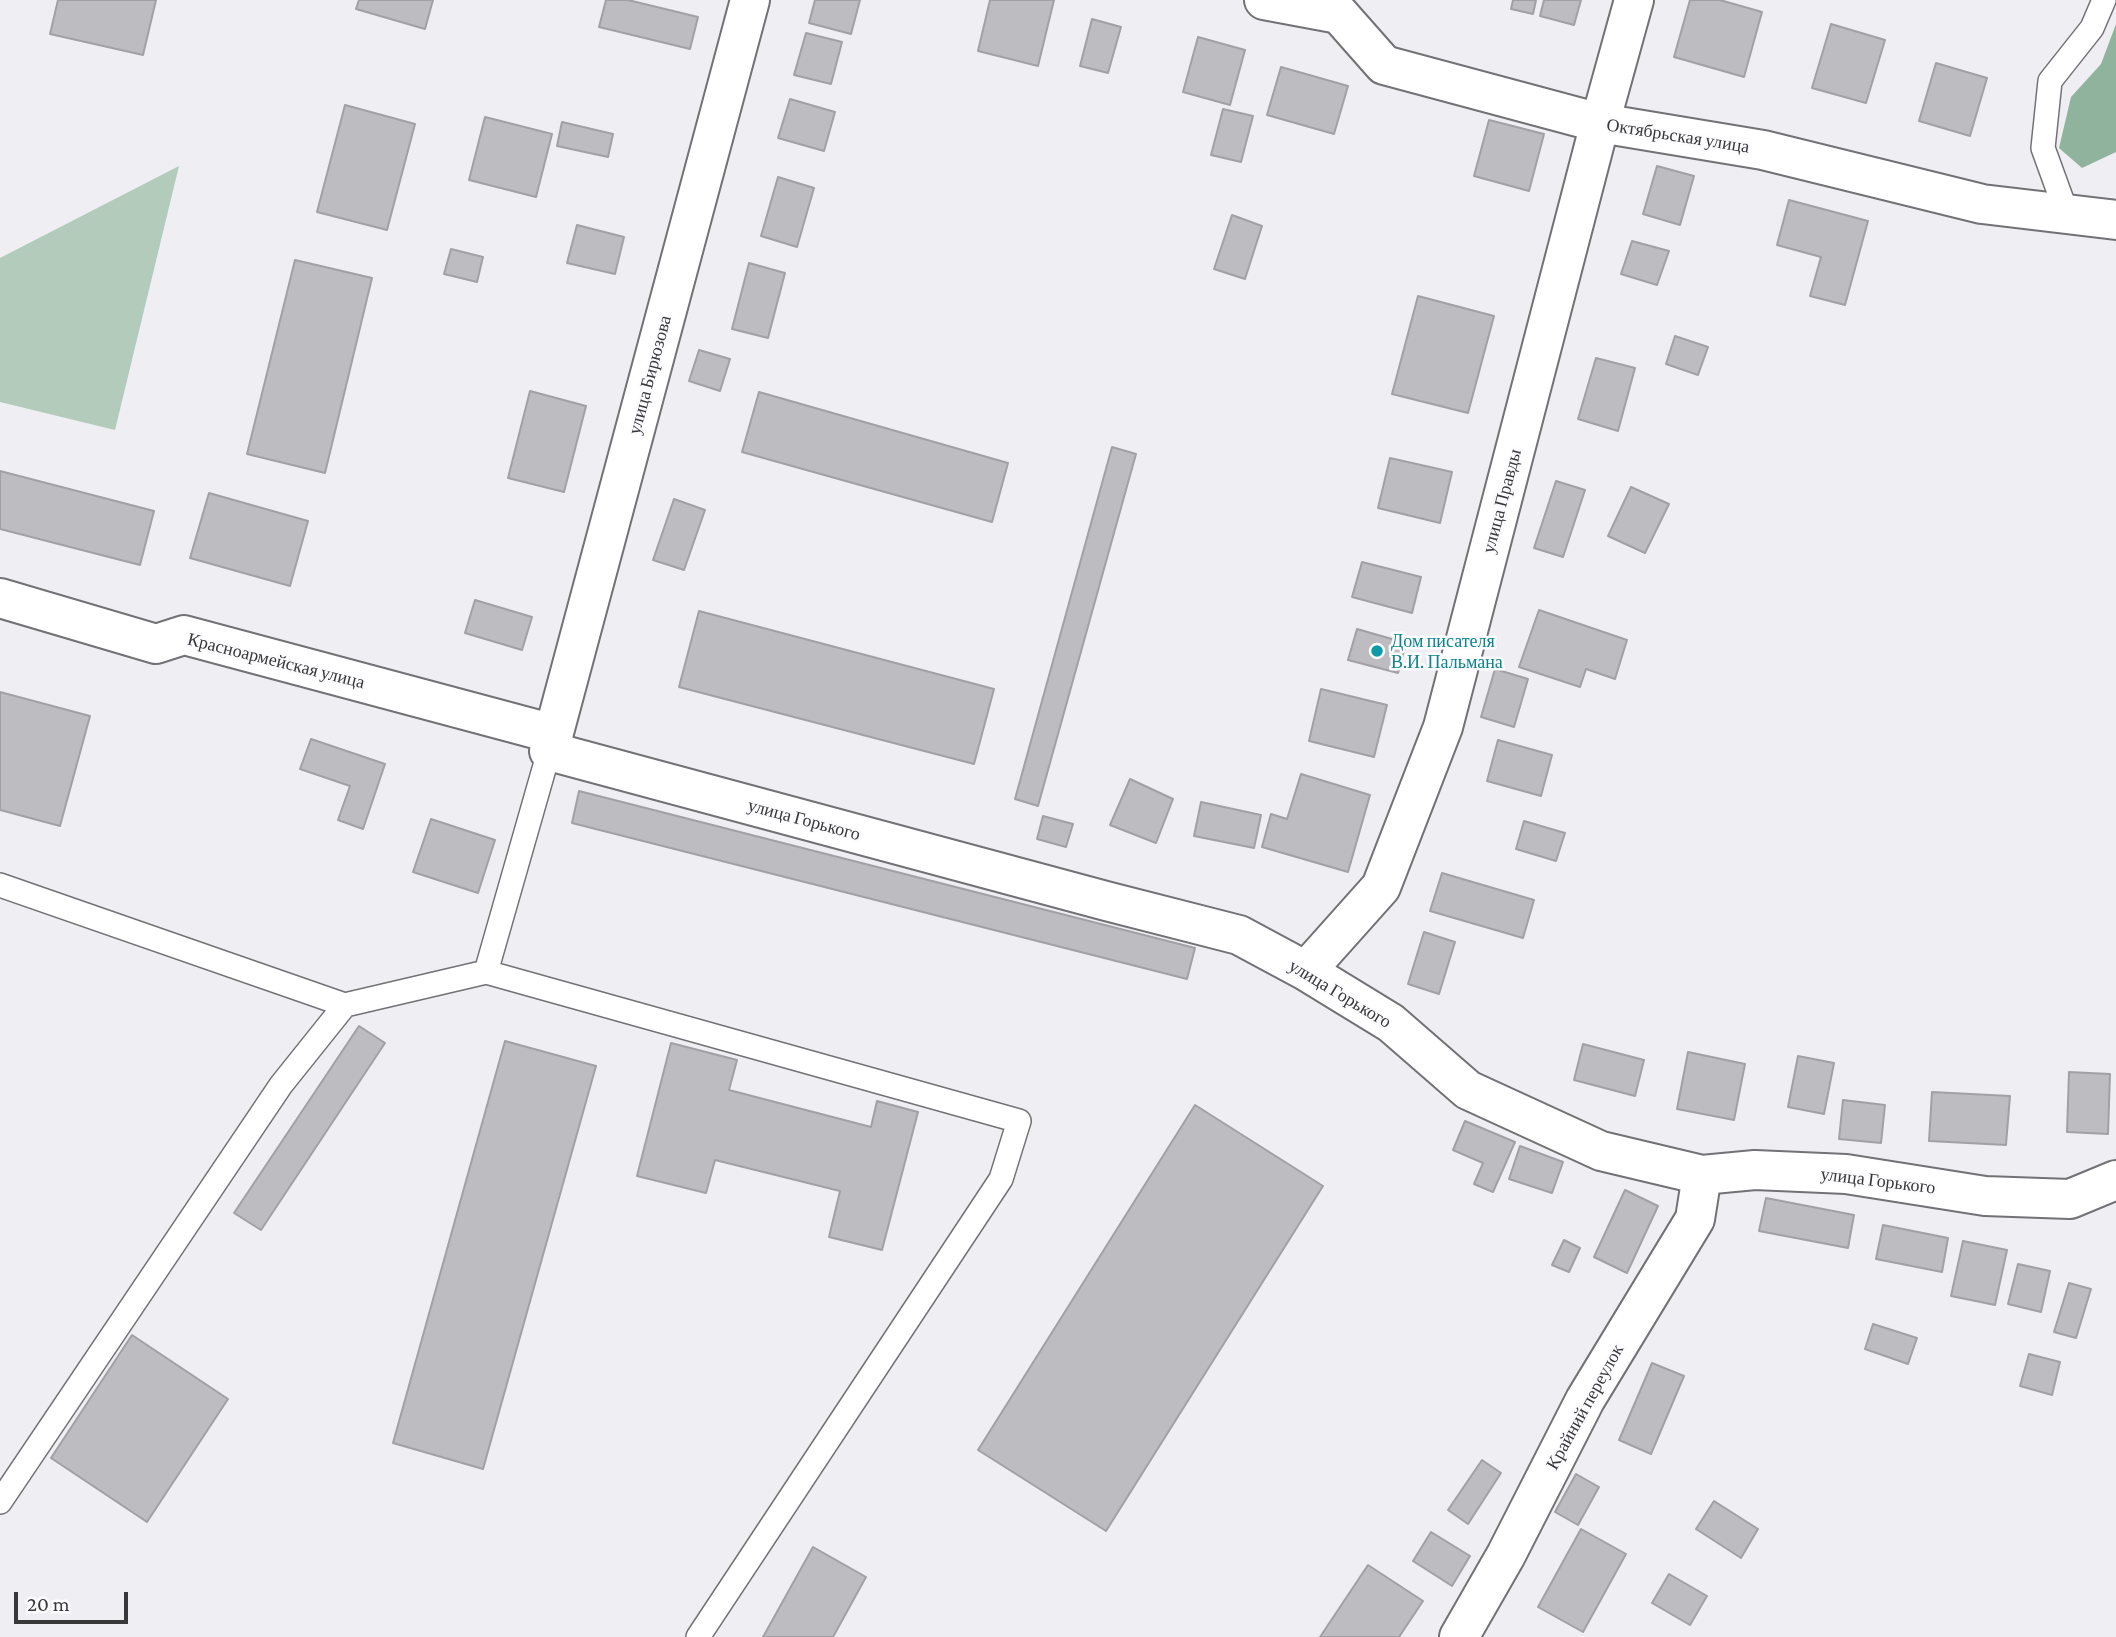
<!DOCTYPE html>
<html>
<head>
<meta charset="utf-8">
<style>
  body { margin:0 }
  #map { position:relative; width:2116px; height:1637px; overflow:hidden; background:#efeef3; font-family:"Crimson Pro",serif }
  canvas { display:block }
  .scale { position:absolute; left:14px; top:1592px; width:114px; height:32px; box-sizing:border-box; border:4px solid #38383a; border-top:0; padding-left:9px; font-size:21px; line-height:24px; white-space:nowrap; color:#38383a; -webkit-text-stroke:5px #fcfcff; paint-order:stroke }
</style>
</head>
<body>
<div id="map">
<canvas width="2116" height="1637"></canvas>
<div class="scale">20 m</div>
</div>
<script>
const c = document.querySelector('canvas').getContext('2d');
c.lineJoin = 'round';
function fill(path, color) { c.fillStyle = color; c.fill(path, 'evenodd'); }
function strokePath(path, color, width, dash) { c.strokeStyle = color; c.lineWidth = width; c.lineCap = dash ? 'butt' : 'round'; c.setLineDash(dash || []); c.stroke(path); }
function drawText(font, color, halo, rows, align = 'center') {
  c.font = font + ' "Crimson Pro",serif'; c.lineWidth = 5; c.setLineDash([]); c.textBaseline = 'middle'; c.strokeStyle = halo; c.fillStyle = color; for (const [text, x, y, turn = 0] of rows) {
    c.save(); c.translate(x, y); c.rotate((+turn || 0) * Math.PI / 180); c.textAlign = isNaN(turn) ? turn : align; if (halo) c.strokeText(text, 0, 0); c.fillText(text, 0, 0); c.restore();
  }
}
fill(new Path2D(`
  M179,166L115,430L0,402V258Z`), '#b2cbbb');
fill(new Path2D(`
  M2116,24V152L2082,168L2059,148L2071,97L2101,64Z`), '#90b39d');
const building = new Path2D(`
  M58,0H156L143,55L50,34Z
  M359,0H433L425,29L356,9Z
  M606,0H628L698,17L690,49L599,27Z
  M815,0H860L851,34L809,23Z
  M990,0H1054L1038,66L978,51Z
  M1513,0H1536L1533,14L1511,9Z
  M1544,0H1581L1574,25L1540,16Z
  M1690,0H1720L1762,12L1744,77L1674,57Z
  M1092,19L1121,27L1108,73L1080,66Z
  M1831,24L1885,40L1866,103L1812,88Z
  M806,33L842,42L831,84L794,75Z
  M1198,37L1245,50L1230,105L1183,92Z
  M1936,63L1987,78L1970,136L1919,121Z
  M1281,67L1348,86L1334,134L1267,115Z
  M790,99L835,112L824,151L778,138Z
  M345,105L415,124L387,230L317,212Z
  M1223,109L1253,116L1241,162L1211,155Z
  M485,117L552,134L536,197L469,180Z
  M1489,120L1544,134L1529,191L1474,176Z
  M562,122L613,134L608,157L557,146Z
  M1657,166L1694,176L1680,225L1643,214Z
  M778,177L814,188L797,247L761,236Z
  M1789,200L1868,221L1845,305L1810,296L1821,257L1777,245Z
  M1232,215L1262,226L1245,279L1214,269Z
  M577,225L624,237L615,274L567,263Z
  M1632,241L1669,251L1657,285L1621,274Z
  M451,249L483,257L477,282L444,274Z
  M295,260L372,278L325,473L247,454Z
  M749,263L785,273L768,338L732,329Z
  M1418,296L1494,316L1468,413L1392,394Z
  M1675,336L1708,347L1698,375L1666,364Z
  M699,350L730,359L720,391L689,381Z
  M1596,358L1635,368L1618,431L1578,419Z
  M530,391L586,406L564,492L508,478Z
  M759,392L1008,463L992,522L742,452Z
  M1112,447L1136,454L1038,806L1015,799Z
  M1390,458L1452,472L1440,523L1378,508Z
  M0,471L154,511L140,565L0,529Z
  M1556,481L1585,490L1563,557L1534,548Z
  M1631,487L1669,504L1645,553L1608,536Z
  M209,493L308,521L290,586L190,558Z
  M674,499L705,510L684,570L653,560Z
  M1362,562L1421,577L1412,613L1352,597Z
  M475,600L532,617L522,650L465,633Z
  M1539,610L1627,640L1615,679L1586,669L1580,687L1519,667Z
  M699,611L994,689L974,764L679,687Z
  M1357,629L1406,643L1398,673L1348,660Z
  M1495,669L1528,679L1514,727L1481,717Z
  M1321,689L1387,705L1374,757L1309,741Z
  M0,692L90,716L60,826L0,810Z
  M311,739L385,764L363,829L338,820L350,786L300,769Z
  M1498,740L1552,755L1541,796L1487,781Z
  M1301,774L1370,795L1348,872L1262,847L1271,814L1287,819Z
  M1130,779L1173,799L1156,843L1110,825Z
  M579,791L1195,948L1187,979L572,823Z
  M1201,802L1261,815L1254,848L1194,836Z
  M1043,816L1073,824L1066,847L1037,839Z
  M431,819L495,840L478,893L413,872Z
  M1524,821L1565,833L1556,861L1516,849Z
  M1442,873L1534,900L1523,938L1430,911Z
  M1424,932L1455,942L1439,994L1408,984Z
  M359,1026L385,1043L261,1230L234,1213Z
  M505,1041L596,1066L483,1469L393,1443Z
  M671,1043L737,1060L729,1090L871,1127L877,1101L918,1112L882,1250L829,1237L840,1191L715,1160L706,1193L637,1176Z
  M1583,1044L1644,1060L1635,1096L1574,1080Z
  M1688,1052L1745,1064L1734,1120L1677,1109Z
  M1798,1056L1834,1063L1824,1114L1788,1107Z
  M2069,1072L2110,1074L2108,1134L2067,1132Z
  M1932,1092L2010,1096L2006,1145L1929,1141Z
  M1843,1100L1885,1105L1881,1143L1839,1139Z
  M1195,1105L1323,1186L1106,1531L978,1450Z
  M1465,1121L1515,1142L1493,1192L1474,1184L1483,1163L1453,1150Z
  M1520,1146L1563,1162L1552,1193L1509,1179Z
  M1625,1190L1658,1206L1627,1273L1594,1257Z
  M1766,1198L1854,1215L1848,1248L1759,1231Z
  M1883,1225L1948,1238L1942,1272L1876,1259Z
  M1564,1240L1580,1248L1569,1272L1552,1265Z
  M1963,1241L2007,1250L1995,1305L1951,1296Z
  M2018,1264L2050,1271L2041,1312L2008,1304Z
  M2069,1283L2091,1289L2076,1338L2054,1332Z
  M1873,1324L1917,1338L1908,1364L1865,1349Z
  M132,1335L228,1399L147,1522L51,1458Z
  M2029,1354L2060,1362L2052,1395L2020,1386Z
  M1652,1363L1684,1376L1651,1454L1619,1440Z
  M1482,1460L1501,1473L1468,1524L1448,1510Z
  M1576,1474L1599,1487L1578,1525L1555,1512Z
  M1714,1501L1758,1529L1741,1558L1696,1529Z
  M1581,1529L1626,1554L1583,1632L1538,1607Z
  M1431,1532L1470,1556L1452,1586L1413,1561Z
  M813,1547L866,1577L833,1637H763Z
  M1368,1565L1423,1601L1399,1637H1320Z
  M1669,1574L1707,1596L1690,1625L1652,1603Z`);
fill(building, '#bcbcc1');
strokePath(building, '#a1a1a5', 2);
const service = new Path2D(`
  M2067,214L2043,148L2050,81L2092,28L2104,0
  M552,741L486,972L1019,1121L1001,1179L698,1637
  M0,885L345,1005L486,972
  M0,1502L281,1085L345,1005`);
const minor = new Path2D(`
  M750,0L549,751L1106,901L1239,935L1306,971L1391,1023L1468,1090L1601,1151L1702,1175L1755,1170L1846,1174L1985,1196L2070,1199L2116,1180
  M1264,0L1339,14L1384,65L1600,123L1763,150L1982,204L2116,220
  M0,598L156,644L184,635L554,734
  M1306,971L1381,887L1443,727L1600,123L1634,0
  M1459,1637L1506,1555L1585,1400L1695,1219L1702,1175`);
strokePath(service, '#727276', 26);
strokePath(minor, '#727276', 42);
strokePath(service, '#fff', 23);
strokePath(minor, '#fff', 38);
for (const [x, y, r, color] of [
  [1377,651,7,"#0f9aa8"]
]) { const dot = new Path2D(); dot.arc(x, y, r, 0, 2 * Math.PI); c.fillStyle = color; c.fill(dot); strokePath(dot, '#fcfcff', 2.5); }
drawText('18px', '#38383a', '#fcfcff', [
  ["Октябрьская улица",1678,136,9],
  ["улица Бирюзова",650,375,-75],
  ["улица Правды",1502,501,-75],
  ["Красноармейская улица",276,661,14],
  ["улица Горького",804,820,15],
  ["улица Горького",1340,994,31],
  ["улица Горького",1878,1181,7],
  ["Крайний переулок",1585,1407,-61]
]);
drawText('18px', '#0d838f', '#fcfcff', [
  ["Дом писателя",1391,641],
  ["В.И. Пальмана",1391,662]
], 'left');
</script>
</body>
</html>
